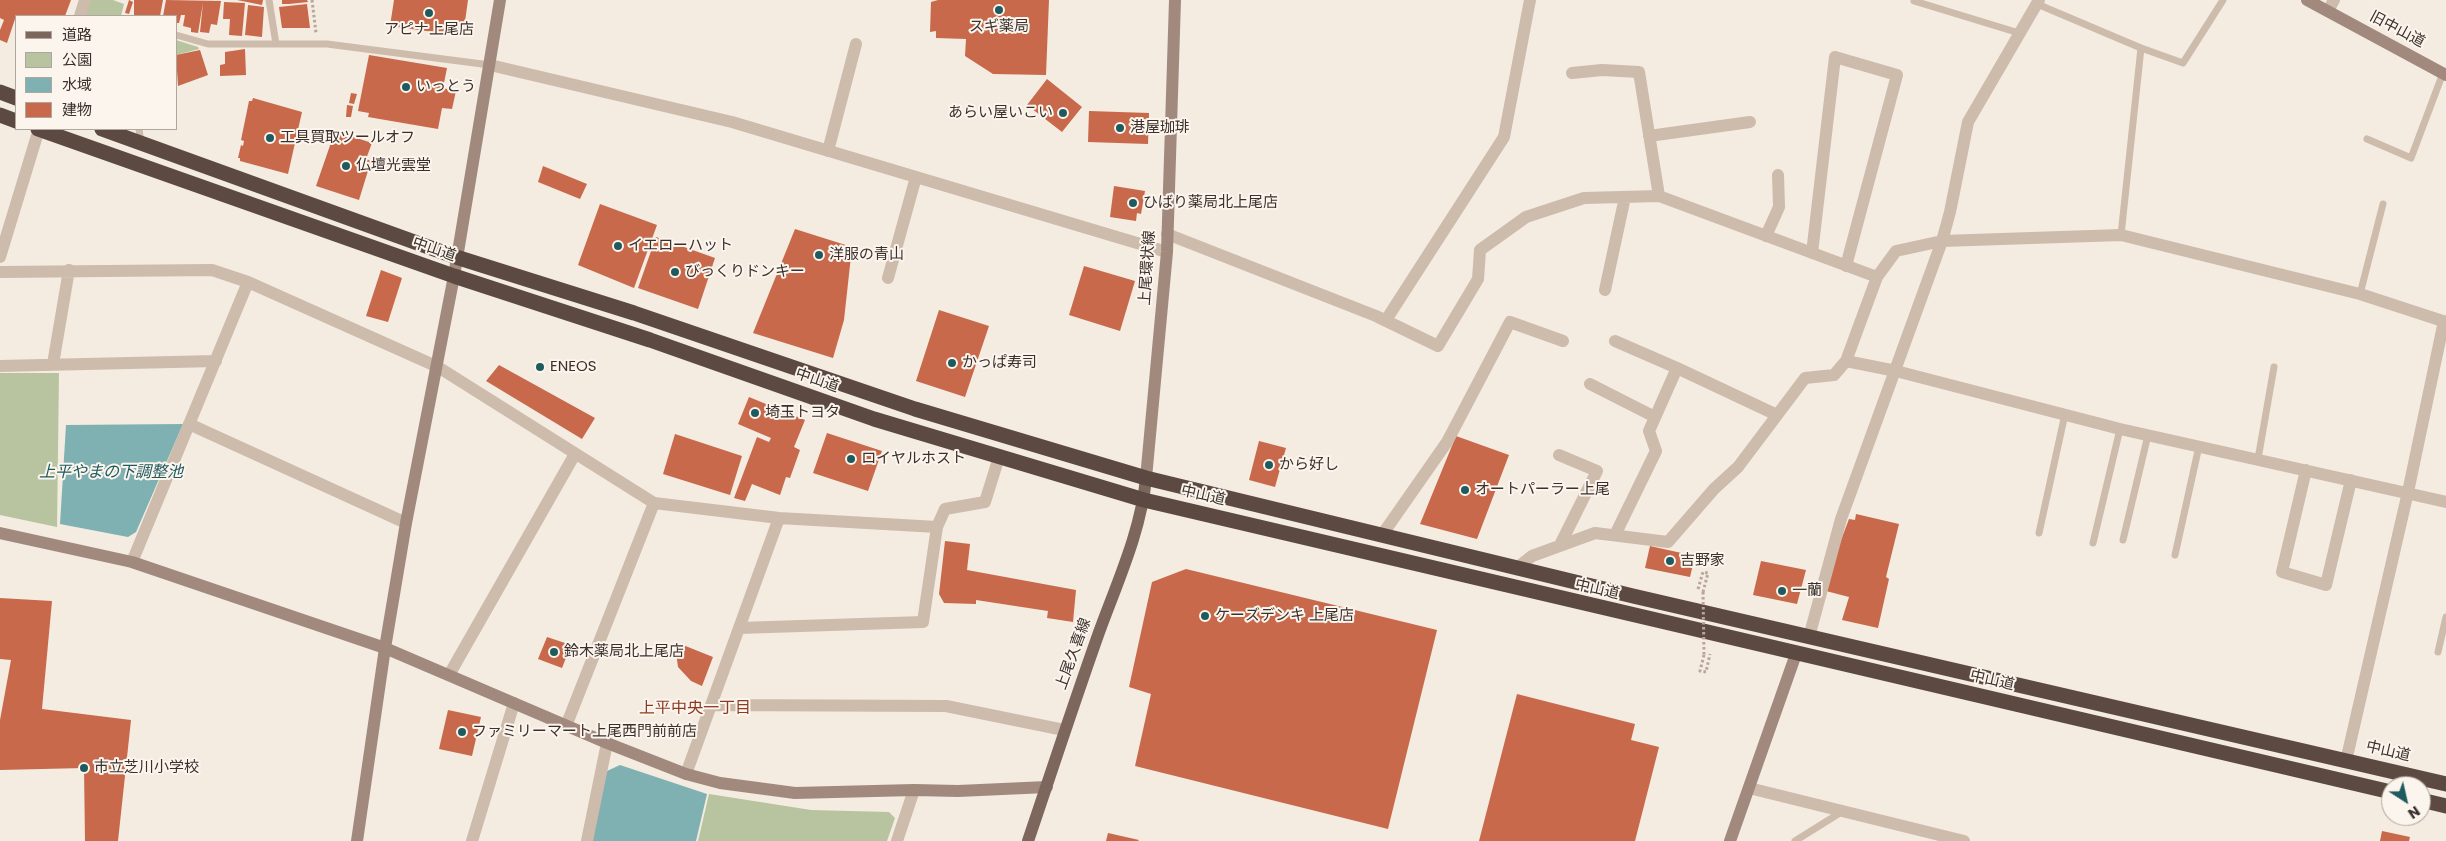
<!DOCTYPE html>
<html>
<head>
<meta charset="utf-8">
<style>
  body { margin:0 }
  #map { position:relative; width:2446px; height:841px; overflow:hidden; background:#f4ebe1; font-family:Poppins,"Noto Sans JP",sans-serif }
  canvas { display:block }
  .legend { position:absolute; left:15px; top:15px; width:162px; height:115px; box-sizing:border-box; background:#fbf5ee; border:1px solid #aea6a0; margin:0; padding:6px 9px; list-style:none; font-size:15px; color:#3b302b }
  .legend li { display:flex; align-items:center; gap:10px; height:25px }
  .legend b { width:25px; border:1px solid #aea6a0 }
  .north { position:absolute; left:2381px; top:776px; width:50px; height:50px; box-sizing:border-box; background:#fbf5ee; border:1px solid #aea6a0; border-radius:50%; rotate:145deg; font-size:14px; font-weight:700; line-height:20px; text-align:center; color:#3b302b }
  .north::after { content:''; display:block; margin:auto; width:18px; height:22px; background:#1f5a5e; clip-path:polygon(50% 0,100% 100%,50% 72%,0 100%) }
</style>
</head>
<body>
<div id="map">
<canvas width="2446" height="841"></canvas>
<ul class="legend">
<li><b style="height:6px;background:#7d675c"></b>道路</li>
<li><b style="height:14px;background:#b8c4a0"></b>公園</li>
<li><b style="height:14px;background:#7fb0b2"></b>水域</li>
<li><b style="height:14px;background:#c8694b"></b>建物</li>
</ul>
<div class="north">N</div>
</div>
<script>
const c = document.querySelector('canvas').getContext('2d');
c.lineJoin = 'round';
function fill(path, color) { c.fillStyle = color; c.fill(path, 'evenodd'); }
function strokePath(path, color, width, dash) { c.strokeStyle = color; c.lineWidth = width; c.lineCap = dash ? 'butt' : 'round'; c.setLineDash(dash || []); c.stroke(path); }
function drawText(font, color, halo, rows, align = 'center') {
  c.font = font + ' Poppins,"Noto Sans JP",sans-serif'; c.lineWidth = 4; c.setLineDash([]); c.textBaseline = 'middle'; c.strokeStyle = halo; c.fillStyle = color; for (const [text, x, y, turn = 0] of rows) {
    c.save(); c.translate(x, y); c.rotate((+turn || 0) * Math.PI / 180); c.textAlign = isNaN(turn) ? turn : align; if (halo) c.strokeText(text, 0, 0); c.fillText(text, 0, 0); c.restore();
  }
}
fill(new Path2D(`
  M91,0H113L124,4L121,16H85Z
  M176,40L198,47L199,49L176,55Z
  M0,373H59L57,527L0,515Z
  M709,794L811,810L889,812L895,818L887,841H698Z`), '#b8c4a0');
fill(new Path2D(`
  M183,424L136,532L128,537L60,524L66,425Z
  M620,765L707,794L696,841H591L607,771Z`), '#7fb0b2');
fill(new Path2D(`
  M0,0H71L65,16H16L7,43L0,40V30L4,20L0,18Z
  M129,0L133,2L129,14L125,13Z
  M134,0H163L160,16L134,15Z
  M166,0L221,1L217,25L211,24L209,33L200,32L203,3L198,33L191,32V28L183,26L185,15H181L179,23H176V16H163Z
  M237,0H263L262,5Z
  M282,0H307L308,2L289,4H282Z
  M394,0H468L463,36L390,26Z
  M938,0H1049L1046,75L993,74L965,56L966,39L936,38V31L930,32L931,2Z
  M224,2L245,3L242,36L229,35L230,19H223Z
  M307,4L310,28H282L279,7Z
  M248,5L264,7L262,37L245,35Z
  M245,49L246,75L220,76V65L225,64V52Z
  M200,50L208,75L178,86L176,55Z
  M369,55L447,68L443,88L456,91L452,109L442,108L438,129L368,117L369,113L358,111Z
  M1047,79L1082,107L1062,132L1027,105Z
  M351,93L357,94L354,104L349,103Z
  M253,98L302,112L288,174L240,161V158H238L241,145L243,146L244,141L241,140L249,101H252Z
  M347,105L353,106L351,117H346Z
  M1089,111L1149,113L1148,144L1088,142Z
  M335,131L372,143L366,159L371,161L359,200L316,186Z
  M543,166L587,184L580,199L538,182Z
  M1114,186L1145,191L1141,214L1137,213L1136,221L1110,217Z
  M600,204L657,225L634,288L578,265Z
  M795,229L852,247L844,320L833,358L753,333Z
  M656,237L715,258L698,309L638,288Z
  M1084,266L1135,281L1120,331L1069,315Z
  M381,270L402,278L388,322L366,316Z
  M939,310L989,326L965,397L916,381Z
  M499,365L595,418L582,439L486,381Z
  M749,397L805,420L794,447L800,450L790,478L786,477L780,495L752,484L745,501L734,498L757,437L769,442L771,438L738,424Z
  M827,433L882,451L868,491L813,473Z
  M675,434L742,456L730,495L663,474Z
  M1456,436L1509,455L1477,539L1420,524Z
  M1259,441L1286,448L1275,487L1249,480Z
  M1856,514L1899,524L1886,577L1889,579L1878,628L1842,620L1849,597L1826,591L1832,564L1849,519L1855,520Z
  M945,541L970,544L967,570L1076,590L1073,622L1047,618L1048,611L976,600V604L944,603L939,594Z
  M1650,546L1695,556L1690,577L1645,568Z
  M1761,561L1806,570L1797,604L1753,595Z
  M1186,569L1437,630L1388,829L1135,766L1151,694L1129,687L1152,582Z
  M0,598L52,601L42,709L131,720L118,841H85L84,768L0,770V720L11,660L0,659Z
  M547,637L571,645L562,668L538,659Z
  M678,643L713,657L702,686L691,681L678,667L676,652Z
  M1517,694L1635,724L1631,740L1659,747L1635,841H1479Z
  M448,710L481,717L472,756L439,749Z
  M2382,831L2410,837L2409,841H2380Z
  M1108,833L1139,840L1138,841H1106Z`), '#c8694b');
strokePath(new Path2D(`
  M312,0L316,33
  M1698,589L1703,572L1708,573L1703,592
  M1704,655L1700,671L1706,672L1710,654`), '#b9a596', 3, [2.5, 2.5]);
strokePath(new Path2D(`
  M269,0L276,44
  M1914,1L2019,33
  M2037,4L2141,48L2183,63L2223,0
  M176,35L208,44H327L490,65
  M139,129L141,143
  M2367,139L2411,158L2443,73
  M2121,235L2141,48
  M2360,294L2383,204
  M2258,459L2274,367
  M2039,533L2065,414
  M2123,540L2148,435
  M2093,543L2120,429
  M2175,555L2199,446
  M2438,652L2446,617
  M1795,841L1843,811`), '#cdbbac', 7);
strokePath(new Path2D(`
  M2328,11L2334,0
  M80,16L85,0
  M490,65L732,122L1167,252
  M1572,73L1602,70L1639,72L1659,196
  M1649,136L1750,122
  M828,151L856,44
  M1167,234L1376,316L1438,346L1478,279L1480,250L1526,217L1584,198L1659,196L1877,277
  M1766,236L1779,207L1778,175
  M1812,253L1835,57L1897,75L1846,266
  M0,257L39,129
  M0,272L212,270L248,282L438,367L654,503L779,518L937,527
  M888,278L916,177
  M1605,290L1625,197
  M1386,320L1504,137L1530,0
  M1615,341L1677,368
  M1846,361L1877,277L1896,251L1942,241L2121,235L2360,294L2446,322
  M53,364L69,270
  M0,366L216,361
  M1590,384L1655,417
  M189,424L406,523
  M1559,455L1597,471L1560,545
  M2306,470L2282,572L2326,585L2351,480
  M1382,535L1447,442L1510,322L1563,341
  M1615,535L1656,451L1649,431L1677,368L1777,415
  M132,562L248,282
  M1517,568L1532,556L1595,533L1668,542L1714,489L1738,467L1805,378L1834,375L1846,361L1896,371L2120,429L2446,502
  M739,628L923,622L937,527L945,509L985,502L999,457
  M1809,637L1841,519L1942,241L1950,212L1968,122L2039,0
  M449,675L575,454
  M711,705L946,706L1064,730
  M566,726L654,503
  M2346,761L2408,492L2444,321
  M686,774L779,518
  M1749,788L1964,841
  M472,841L514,703
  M587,841L607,743
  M897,841L914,790`), '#cdbbac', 12);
strokePath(new Path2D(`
  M2307,0L2446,75
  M1146,478L1167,252L1175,0
  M0,533L132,562L385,648L607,743L686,774L720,783L795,793L914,790L958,791L1047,787
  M357,841L385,648L406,523L454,276L500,0
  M1730,841L1796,654`), '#a18a7d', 12);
strokePath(new Path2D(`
  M1028,841C1051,773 1073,706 1097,638C1115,587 1141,533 1146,478`), '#7d675c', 12);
strokePath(new Path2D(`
  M0,92L16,98
  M0,115L16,121
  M38,129L454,276L650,340L874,419L1144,500L2391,792
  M102,129L456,257L634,313L915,409L1146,478L1633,596L2446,784
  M2421,800L2446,806`), '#5c4a42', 15);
strokePath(new Path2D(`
  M1703,592L1704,655`), '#b9a596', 3, [2.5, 2.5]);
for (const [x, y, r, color] of [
  [999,10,5,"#1f5a5e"],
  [429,13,5,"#1f5a5e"],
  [406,87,5,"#1f5a5e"],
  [1063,113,5,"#1f5a5e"],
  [1120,128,5,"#1f5a5e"],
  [270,138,5,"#1f5a5e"],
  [346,166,5,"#1f5a5e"],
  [1133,203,5,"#1f5a5e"],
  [618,246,5,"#1f5a5e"],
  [819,255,5,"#1f5a5e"],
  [675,272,5,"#1f5a5e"],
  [952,363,5,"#1f5a5e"],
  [540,367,5,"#1f5a5e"],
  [755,413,5,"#1f5a5e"],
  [851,459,5,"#1f5a5e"],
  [1269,465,5,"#1f5a5e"],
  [1465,490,5,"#1f5a5e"],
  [1670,561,5,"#1f5a5e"],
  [1782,591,5,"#1f5a5e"],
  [1205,616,5,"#1f5a5e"],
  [554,652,5,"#1f5a5e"],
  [462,732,5,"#1f5a5e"],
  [84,768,5,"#1f5a5e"]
]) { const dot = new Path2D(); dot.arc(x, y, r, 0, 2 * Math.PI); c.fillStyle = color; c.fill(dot); strokePath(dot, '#fbf5ee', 2); }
drawText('15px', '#3b302b', '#fbf5ee', [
  ["スギ薬局",999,27,"center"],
  ["アピナ上尾店",429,30,"center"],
  ["いっとう",416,87],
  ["あらい屋いこい",1053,113,"right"],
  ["港屋珈琲",1130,128],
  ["工具買取ツールオフ",280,138],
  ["仏壇光雲堂",356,166],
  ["ひばり薬局北上尾店",1143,203],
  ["イエローハット",628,246],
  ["洋服の青山",829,255],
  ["びっくりドンキー",685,272],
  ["かっぱ寿司",962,363],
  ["ENEOS",550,367],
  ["埼玉トヨタ",765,413],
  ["ロイヤルホスト",861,459],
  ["から好し",1279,465],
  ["オートパーラー上尾",1475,490],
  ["吉野家",1680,561],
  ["一蘭",1792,591],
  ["ケーズデンキ 上尾店",1215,616],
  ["鈴木薬局北上尾店",564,652],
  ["ファミリーマート上尾西門前前店",472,732],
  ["市立芝川小学校",94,768]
], 'left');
drawText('15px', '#3b302b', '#fbf5ee', [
  ["旧中山道",2397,30,28],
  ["中山道",434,250,19],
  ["上尾環状線",1148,268,-86],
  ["中山道",817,381,19],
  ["中山道",1203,496,13],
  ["中山道",1597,590,13],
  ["上尾久喜線",1074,654,-70],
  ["中山道",1992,681,13],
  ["中山道",2388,752,13]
]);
drawText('italic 16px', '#1f5a5e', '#fbf5ee', [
  ["上平やまの下調整池",111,473]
]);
drawText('16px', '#8c3b22', '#fbf5ee', [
  ["上平中央一丁目",695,709]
]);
</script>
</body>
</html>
